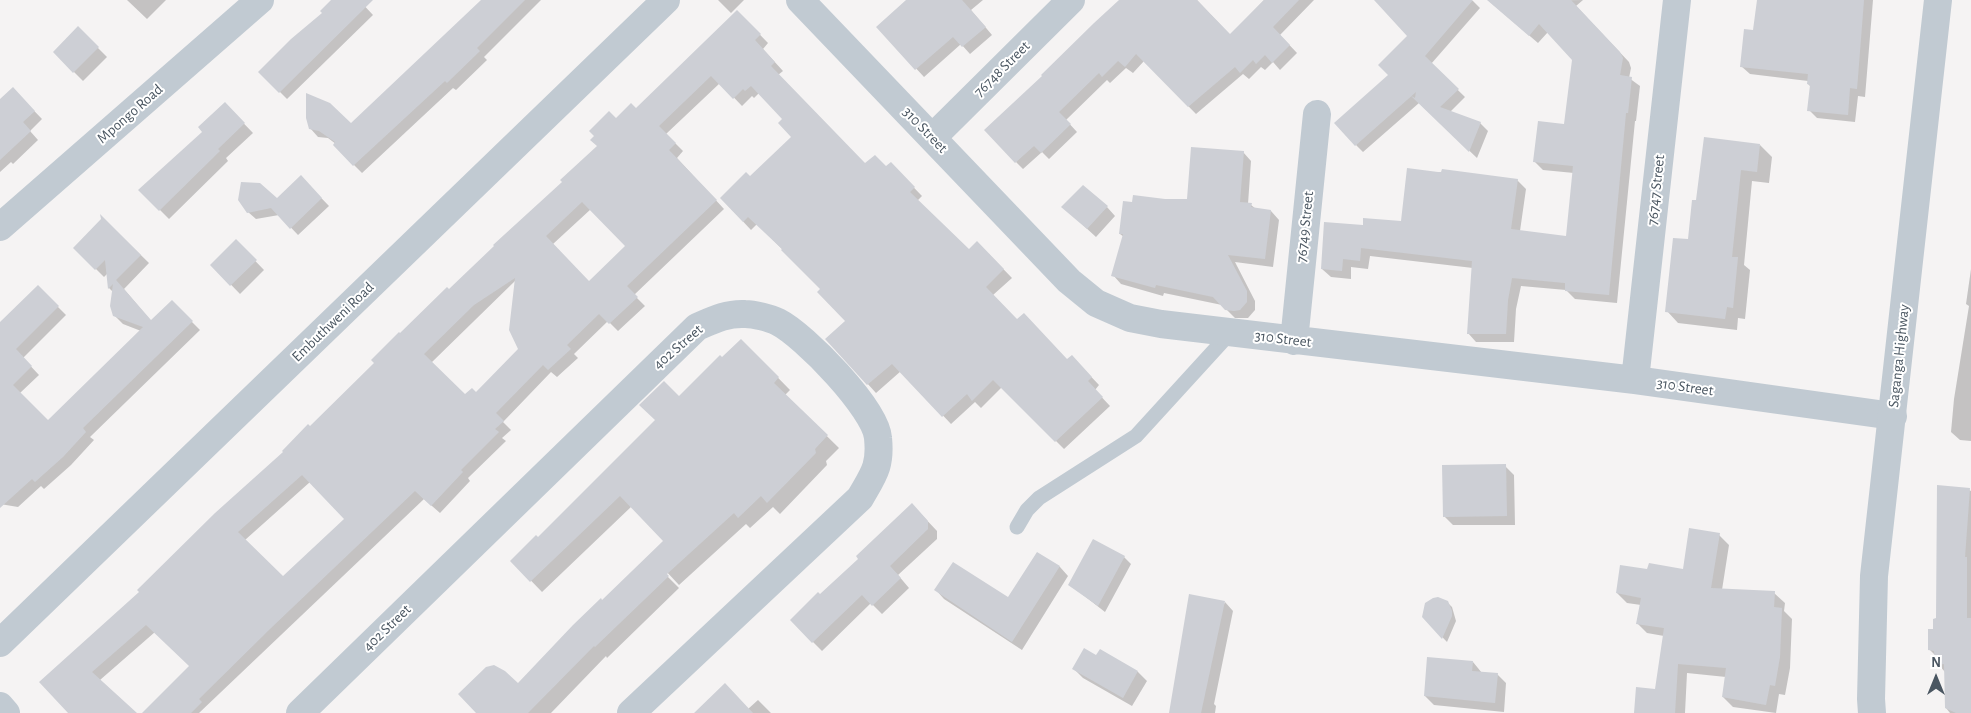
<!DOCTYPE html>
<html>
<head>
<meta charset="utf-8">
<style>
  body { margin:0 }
  #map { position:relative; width:1971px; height:713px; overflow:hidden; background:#f5f3f3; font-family:"Alegreya Sans",sans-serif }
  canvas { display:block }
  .north { position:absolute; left:1911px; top:653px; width:50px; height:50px; -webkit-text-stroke:4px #fff; paint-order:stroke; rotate:0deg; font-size:14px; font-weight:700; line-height:20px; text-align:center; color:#4a5661 }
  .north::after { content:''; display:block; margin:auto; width:18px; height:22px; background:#4a5661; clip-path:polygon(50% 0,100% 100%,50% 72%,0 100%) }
</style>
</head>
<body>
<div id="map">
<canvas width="1971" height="713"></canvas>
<div class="north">N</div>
</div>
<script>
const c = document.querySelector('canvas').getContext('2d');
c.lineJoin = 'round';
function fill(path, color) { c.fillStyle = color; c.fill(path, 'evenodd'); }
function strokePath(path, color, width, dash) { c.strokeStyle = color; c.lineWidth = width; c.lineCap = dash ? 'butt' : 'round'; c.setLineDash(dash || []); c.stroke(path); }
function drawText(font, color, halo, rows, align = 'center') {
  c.font = font + ' "Alegreya Sans",sans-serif'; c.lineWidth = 4; c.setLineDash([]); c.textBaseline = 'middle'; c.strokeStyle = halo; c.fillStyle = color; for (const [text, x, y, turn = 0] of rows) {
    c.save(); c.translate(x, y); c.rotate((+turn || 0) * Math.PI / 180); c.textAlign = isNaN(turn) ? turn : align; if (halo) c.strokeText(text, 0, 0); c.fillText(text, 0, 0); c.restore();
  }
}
fill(new Path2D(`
  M127,0H166L147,19Z
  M333,0H359L373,15L287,99L260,72L324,13Z
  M483,0H541L484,57L487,60L456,90L453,88L362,173L334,145L336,144L328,138L318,137L310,128L351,125Z
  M718,0H744L731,13Z
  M908,0H983L971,10L992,35L970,54L961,44L924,77L878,27Z
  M1120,0H1197L1230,35L1264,0H1314L1280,35L1297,53L1280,70L1273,62L1265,70L1261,67L1249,79L1243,74L1196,114L1144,61L1133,73L1126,68L1110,83L1107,80L1066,120L1077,132L1049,159L1042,152L1023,169L1016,162L1044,76Z
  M1376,0L1473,1L1480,8L1431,64L1465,97L1450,112L1480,123L1488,131L1477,158L1419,103L1363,152L1356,145L1409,36Z
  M1583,0L1576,6L1629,62L1631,68L1629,78L1640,86L1636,121H1635L1617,303L1575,299L1566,290L1521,286L1516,309L1514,342H1476L1468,333L1473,268L1370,256L1368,269L1351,267V279L1331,277L1322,269L1364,227L1402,222L1517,180L1526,189L1520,231L1567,237L1574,173L1543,170L1534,161L1565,125L1573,59L1548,32L1538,43L1489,1Z
  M1758,0H1873L1865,97L1858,96L1855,122L1817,118L1809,110L1811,87L1808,84V81L1750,74L1741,66L1754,32Z
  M737,11L768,43L763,49L783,71L778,75L866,165L887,168L891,164L922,196L917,201L969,250L977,242L1012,278L993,295L1018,321L1067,361L1080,365L1099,385L1095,390L1110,406L1064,449L1002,387L981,408L975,402L951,424L901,371L876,393L827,339L847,321L822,289L757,224L751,230L721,198L750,178L792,137L784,119L759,93L754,98L752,96L742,106L720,83L666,134L683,151L677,158L724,209L634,295L645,306L618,331L608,321L574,354L578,358L557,377L551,372L503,422L511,430L502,438L506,441L468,478L470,481L440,513L424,499L199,713H143L191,666L155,632L100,680L136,713H70L41,682L141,592L449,291L564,182L599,146L616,120L636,109ZM591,209L627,246L589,283L553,244ZM515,281L519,349L476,393L465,396L431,363ZM310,482L345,519L283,578L245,540Z
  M78,28L107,57L83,81L54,52Z
  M13,89L42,119L30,131L38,140L13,164L11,162L0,172V102Z
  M225,104L253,133L226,158L228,161L169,219L140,190L203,132Z
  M1760,145L1772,157L1769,183L1752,181L1744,265L1750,270L1745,319L1738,318L1737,330L1678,323L1667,311L1689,241L1697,201Z
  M1243,152L1251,161L1248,204L1251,205L1256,209L1271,211L1279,220L1273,267L1235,262L1255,301V310L1248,318H1235L1222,305L1164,293L1163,296L1121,284L1113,275L1124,237L1120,234L1165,200H1188Z
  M301,177L329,206L298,235L279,215L256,219L248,212L277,200Z
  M1107,207L1115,216L1096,237L1072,215Z
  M102,217L149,263L124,289L152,322L172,302L200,330L90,437L94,440L71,465L44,489L41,486L18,507L0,504V324L38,287L66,315L23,358L39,375L20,393L48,422L141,331L123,324L114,315L113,292L109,288L108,273L104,277L75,248L102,219Z
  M236,241L264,270L240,294L212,265Z
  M1971,269V441L1960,440L1951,432L1954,399L1969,306L1966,304Z
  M741,340L790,390L785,395L839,448L826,461L827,465L780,514L773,507L750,528L746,524L679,585L664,569L662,571L679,588L607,658L606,656L551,713H477L518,685L665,541L632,506L542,592L512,561L538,538L679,398Z
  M1505,466L1514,475L1515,525H1453L1444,516Z
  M1969,490L1971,491V713H1950L1946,708L1945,672L1938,664L1936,656L1930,650Z
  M921,514L937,531V539L898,575L909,588L882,614L871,603L822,651L791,620Z
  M1719,535L1729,545L1722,590L1774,593L1785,603L1784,611L1792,619L1790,668L1785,695L1779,694L1776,713L1733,707L1723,697L1726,677L1687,673L1685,713H1635L1656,690L1664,636L1647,633L1637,623L1641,605L1627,603L1617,593L1648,571L1684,570Z
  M1037,553L1060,567L1068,576L1022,650L944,599L936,590L1008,599Z
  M1124,557L1131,564L1105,612L1069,584Z
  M1225,602L1233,611L1214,704L1216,706L1215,713H1170Z
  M1447,602L1452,607L1456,621L1447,642L1423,617Z
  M1100,650L1138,672L1147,681L1132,706L1083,678L1074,669L1096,657Z
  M1473,662L1482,673L1497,674L1506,683L1504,712L1434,705L1425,696Z
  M758,700L771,713H697L748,709Z`), '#0003');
fill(new Path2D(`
  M331,0H373L279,93L258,72L291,39L322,13L320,11Z
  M481,0H525L477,48L480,51L447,83L445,81L353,166L333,145L335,142L319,131L309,129L306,118V93L330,103L351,123Z
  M906,0H962L986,27L962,47L953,37L915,70L876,27Z
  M1119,0H1197L1230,34L1264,0H1299L1273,27L1290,45L1272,63L1265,55L1256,64L1253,60L1240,73L1235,67L1188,107L1136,54L1125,67L1118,61L1102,77L1099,73L1059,112L1071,124L1041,153L1034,146L1015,163L984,130L1042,76L1041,75L1094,23Z
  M1374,0H1473L1425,56L1459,89L1440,107L1481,122L1469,152L1411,96L1415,98L1416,92L1355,146L1334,123L1388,75L1378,65L1407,36Z
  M1487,0H1571L1620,52L1623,58L1620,75L1632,77L1628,113H1626L1609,295L1565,291V283L1512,278L1508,300L1506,334H1467L1472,261L1361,248L1360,261L1343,259L1342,271L1321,269L1324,222L1363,225V218L1401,221L1407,168L1438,172H1441L1442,169L1518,179L1511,229L1566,236L1573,166L1533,162L1538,121L1564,124L1572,60L1539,24L1529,36Z
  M1757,0H1864L1857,89L1850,88L1848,115L1807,111L1810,85L1807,84L1808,74L1740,67L1744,29L1753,30Z
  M737,10L761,34L755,40L775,62L771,66L865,163L875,155L886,166L891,162L915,187L910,192L969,249L977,241L1004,269L986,287L1017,319L1024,313L1067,359L1072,355L1092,377L1088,381L1103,397L1055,442L993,380L972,401L967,394L942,417L892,364L867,385L825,339L845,321L817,292L820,289L781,250L782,249L748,217L743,222L720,198L746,172L750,176L791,137L778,123L782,119L751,86L745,91L743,89L733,99L711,76L659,126L676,143L669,150L717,200L627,286L638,297L609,324L599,314L567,345L571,349L548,370L543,365L496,413L504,421L495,429L499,432L461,470L463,472L431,506L415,491L271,628L199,699L202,702L191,713H142L189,666L146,625L92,672L137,713H68L39,682L139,592L137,590L215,513L283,452L282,451L308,424L310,426L374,363L371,360L399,332L400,333L447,287L449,289L494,246L493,245L562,182L560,180L597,146L590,140L594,136L589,131L609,111L616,118L631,103L636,108ZM582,202L625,246L589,281L546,236ZM515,278L509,330L518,349L476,392L472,388L465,394L424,354L474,305ZM302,475L344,519L283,576L238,532Z
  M78,26L99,47L73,73L53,52Z
  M13,87L35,111L23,122L31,131L0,160V99Z
  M225,102L245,123L218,149L220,151L159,211L138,190L202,132L198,127Z
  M1704,137L1760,144L1757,172L1741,170L1732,257H1738L1733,308L1727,307L1725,319L1665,312L1673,238L1688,239L1692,200H1696Z
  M1191,147L1244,151L1240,202L1252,203L1251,207L1271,210L1265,259L1228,255L1247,291V302L1240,310L1234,311L1225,310L1213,297L1156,285L1155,288L1111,276L1123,234H1119L1123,201L1132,202L1133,195L1165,199H1187Z
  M301,175L322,198L290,229L271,208L247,213L238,200L241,182L260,183L277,198Z
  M1083,185L1108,206L1087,229L1061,207Z
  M100,214L141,255L116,280L151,320L172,300L193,321L83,428L86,432L63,457L35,482L32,479L0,508V322L38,285L59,306L16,349L32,366L13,385L48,420L143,327L113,316L110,306L113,284L108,289L105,260L95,270L73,248L101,219Z
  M236,239L257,260L230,286L210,265Z
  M741,339L779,377L774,383L828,435L815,449L816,453L767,503L761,496L738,518L734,513L667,574L669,576L595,647L594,646L528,713H476L458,694L486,667L494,665L505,671L518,683L573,625L601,598L602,600L663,541L620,496L530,582L510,561L536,535L538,537L655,420L639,405L664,381L679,396L720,355L722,357Z
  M1506,464L1507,516L1443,517L1442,465Z
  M1937,485L1970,488L1965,557H1967V618H1971V713H1956L1945,708L1944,664L1936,665L1934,651L1928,650V629H1933V619L1936,618Z
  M912,503L928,521V529L890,566L901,578L872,606L862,595L812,643L790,620L818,592L820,594L858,559L856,556Z
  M1689,528L1720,533L1711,588L1775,591L1774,607L1782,608L1780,657L1775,686L1770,685L1766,705L1722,697L1726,668L1678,664L1675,713H1634L1636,687L1655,689L1664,628L1636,624L1641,598L1616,593L1620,565L1647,569L1649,563L1683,569Z
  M1093,539L1125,556L1098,606L1068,585Z
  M1037,552L1060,566L1012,642L934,590L953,562L1008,597Z
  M1189,594L1225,601L1201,713H1169Z
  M1438,597L1448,601L1452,611V616L1442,639L1422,617L1425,603L1433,598Z
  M1084,648L1096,655L1100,649L1138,671L1123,698L1072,669Z
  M1427,657L1473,661L1472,671L1498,673L1495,703L1424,696Z
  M725,683L753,713H694Z`), '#cdcfd5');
strokePath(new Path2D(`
  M1017,527L1027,510L1039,498L1136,436L1231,332`), '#c1cad2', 15);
strokePath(new Path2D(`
  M800,0L1069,281L1096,303L1130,318L1161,324L1635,380L1893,416
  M933,137L1071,0
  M0,227L260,0
  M1294,341L1317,114
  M1635,380L1677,0
  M0,706L6,713
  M300,713L697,327C713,320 727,313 745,314C754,314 770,318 778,322C804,335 876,409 878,438C881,467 873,475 860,498L631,713`), '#c1cad2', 28);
strokePath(new Path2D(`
  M0,643L666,0
  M1872,713L1871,699L1874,576L1938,0`), '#c1cad2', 28);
drawText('15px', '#4a5661', '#fff', [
  ["76748 Street",1002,69,-45],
  ["Mpongo Road",130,114,-41],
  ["310 Street",925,130,46],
  ["76747 Street",1656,190,-84],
  ["76749 Street",1305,227,-84],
  ["Embuthweni Road",333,322,-44],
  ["310 Street",1283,339,7],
  ["402 Street",678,347,-41],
  ["Saganga Highway",1899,356,-84],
  ["310 Street",1685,387,8],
  ["402 Street",387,628,-44]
]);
</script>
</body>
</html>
